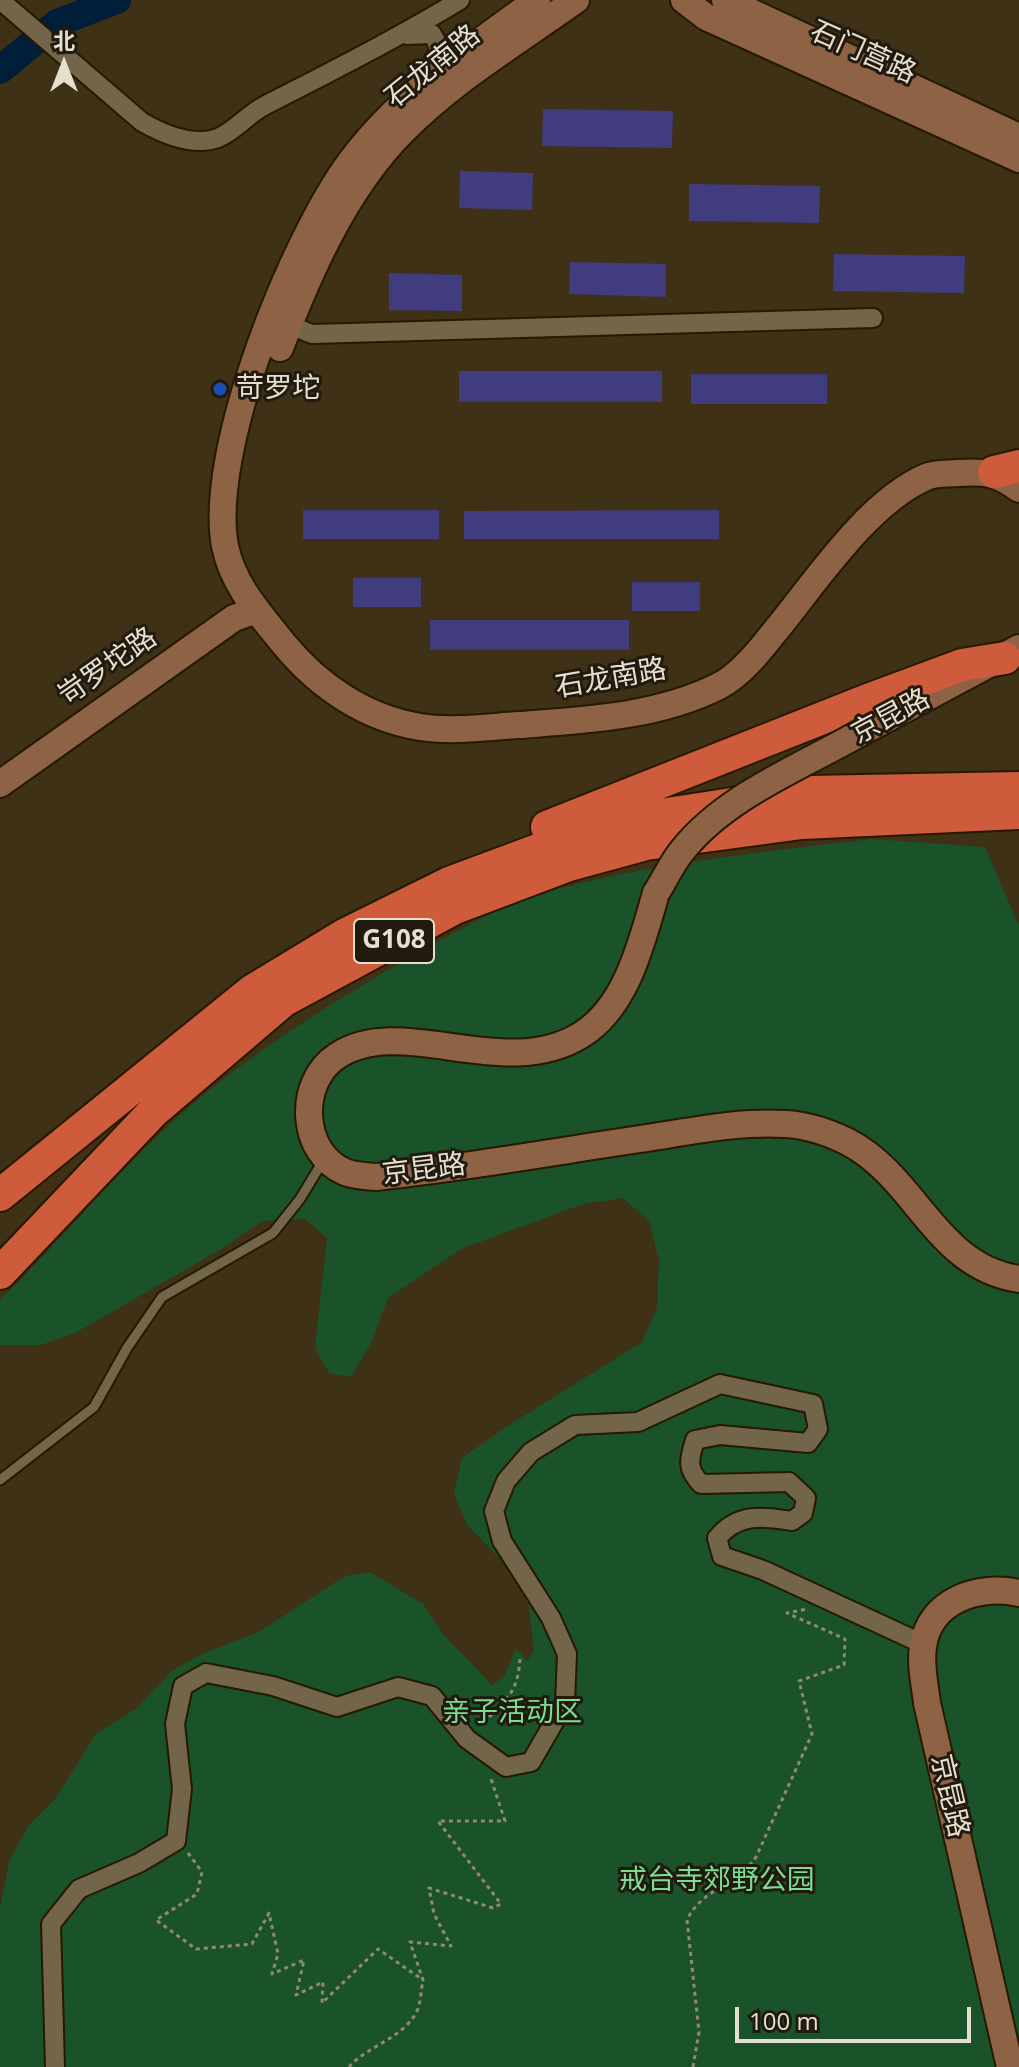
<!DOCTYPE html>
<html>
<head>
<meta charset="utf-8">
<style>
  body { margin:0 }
  #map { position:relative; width:1019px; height:2067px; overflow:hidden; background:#3e3116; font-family:"Open Sans","Noto Sans SC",sans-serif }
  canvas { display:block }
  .north { position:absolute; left:24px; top:24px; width:80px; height:80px; -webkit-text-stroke:6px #201a0f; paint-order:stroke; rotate:0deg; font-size:22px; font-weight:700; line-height:32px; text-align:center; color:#e6dfcf }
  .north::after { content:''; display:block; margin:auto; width:28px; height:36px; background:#e6dfcf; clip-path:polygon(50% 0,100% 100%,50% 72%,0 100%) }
  .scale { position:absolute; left:735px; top:2007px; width:236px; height:36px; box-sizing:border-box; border:4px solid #e6dfcf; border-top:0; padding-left:10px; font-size:24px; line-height:28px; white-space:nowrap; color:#e6dfcf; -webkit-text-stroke:6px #201a0f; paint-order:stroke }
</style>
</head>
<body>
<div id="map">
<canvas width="1019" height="2067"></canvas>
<div class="north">北</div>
<div class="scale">100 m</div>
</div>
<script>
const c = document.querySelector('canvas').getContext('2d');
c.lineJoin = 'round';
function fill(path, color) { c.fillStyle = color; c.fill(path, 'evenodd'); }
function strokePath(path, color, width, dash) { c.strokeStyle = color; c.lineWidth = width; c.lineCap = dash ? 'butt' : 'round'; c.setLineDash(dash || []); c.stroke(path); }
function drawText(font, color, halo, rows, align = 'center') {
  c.font = font + ' "Open Sans","Noto Sans SC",sans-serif'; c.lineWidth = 6; c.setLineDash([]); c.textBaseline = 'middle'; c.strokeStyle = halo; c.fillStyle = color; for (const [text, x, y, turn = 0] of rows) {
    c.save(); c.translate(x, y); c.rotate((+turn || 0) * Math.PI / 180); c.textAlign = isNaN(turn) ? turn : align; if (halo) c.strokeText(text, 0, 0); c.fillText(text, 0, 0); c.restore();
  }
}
fill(new Path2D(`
  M872,839L985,847L1019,926V2067H0V1908L9,1862L28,1826L55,1799L96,1734L137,1708L172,1671L202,1654L259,1632L345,1576L370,1572L423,1604L444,1635L492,1685L505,1676L516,1648L527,1661L534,1651L529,1606L510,1569L467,1525L454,1494L462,1458L509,1425L642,1342L657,1308L659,1260L649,1221L623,1198L583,1204L463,1248L388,1298L371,1343L351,1377L329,1373L315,1348L327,1238L305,1219L262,1221L223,1248L75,1333L41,1345H0V1300C58,1244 109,1180 169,1125C245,1056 333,1001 423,950C461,929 501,905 543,893C650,863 762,852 872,839Z`), '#1a532a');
strokePath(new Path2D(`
  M0,70L57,23L117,0`), '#001d3a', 28);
fill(new Path2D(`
  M543,109L673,111L672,148L542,146Z
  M460,171L533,173L532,210L459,208Z
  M689,184L820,186L819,223L689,221Z
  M834,254L965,256L964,293L833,291Z
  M570,262L666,264V297L569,294Z
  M389,273L462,275V311L389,310Z
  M459,371H662V402H459Z
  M691,374H827V404H691Z
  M303,510H439V539H303Z
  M719,510V539H464V511Z
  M353,578H421V607H353Z
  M632,582H700V611H632Z
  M430,620H629V650H430Z`), '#413c80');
const lane = new Path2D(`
  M0,1480L94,1407L127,1348L162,1297L273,1233L300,1199L323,1161`);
const street = new Path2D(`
  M0,0L142,122C163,134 193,147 218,138C235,131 248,114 264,106C330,72 396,39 460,0
  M407,35L432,34C443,50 439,59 430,74
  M279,321L312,334L873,318
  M55,2067L51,1924L79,1889L139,1863L176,1841L182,1789L175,1724L183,1686L206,1673L273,1686L337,1707L398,1687L432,1696L467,1739L506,1767L531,1762L565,1703L567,1654L551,1618L502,1541L494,1511L506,1481L531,1452L575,1425L638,1422L720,1384L813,1404L818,1429L808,1443L720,1435L695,1440C689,1460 686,1468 701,1484L789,1482L806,1498L803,1513L792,1521C762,1516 738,1513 717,1538L722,1556L763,1570L923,1644`);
const secondary = new Path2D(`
  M537,0C470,49 401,94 351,161C294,237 207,451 225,546C233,585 259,613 283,643C318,686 365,718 420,727C451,732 487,727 519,725C586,720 657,717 719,686C739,676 758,653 772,635C813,586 866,503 926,477C935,473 948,474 958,473C985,471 998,473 1019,489
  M684,0L706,17L1019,159
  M725,0L1019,137
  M280,348C309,272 345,190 402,132C453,80 517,42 576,0
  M862,732L1019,648
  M0,784L234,618L257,610
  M656,893C642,941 627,1007 581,1035C504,1083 402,1013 337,1056C297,1082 300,1153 345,1172C354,1176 366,1176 376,1177C464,1168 552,1152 640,1139C688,1132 736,1121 785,1124C807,1125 828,1132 848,1142C917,1178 936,1267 1019,1279
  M1010,2067L927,1703C925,1685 920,1665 923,1647C929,1600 979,1584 1019,1593`);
const highway = new Path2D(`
  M994,472L1019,466
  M547,827L868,700L962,665L1005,658
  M0,1195L252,991L346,934L449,883L543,848L648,817L809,792L1019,788
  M0,1273L154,1111L283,1001L455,908L569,865L646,844L802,823L1019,813`);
strokePath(lane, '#251900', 13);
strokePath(street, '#251900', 22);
strokePath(secondary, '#251900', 30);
strokePath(highway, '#251900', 36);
strokePath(new Path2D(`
  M509,1699L541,1714
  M489,1717C510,1698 519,1686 520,1657
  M188,1853L202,1872L197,1894L156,1920L196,1949L252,1944L269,1913L278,1954L272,1974L304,1960L296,1995L323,1982L322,2003L378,1949L423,1980L410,1942L451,1946L434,1914L429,1888L493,1908L501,1904L438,1821H505L490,1776
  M349,2067C367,2046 404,2038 417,2011C421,2002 421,1989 423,1980
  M693,2067L699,2032L687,1920C701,1889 738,1885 756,1857L812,1734L799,1681L844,1665L845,1639L787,1613L807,1609`), '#938973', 3, [4, 4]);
strokePath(lane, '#736549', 9);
strokePath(street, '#736549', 18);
strokePath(secondary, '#8e6245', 26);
strokePath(highway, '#cd5b3c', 32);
const secondaryBridge = new Path2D(`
  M656,893C665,879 672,863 682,851C725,796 803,766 862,732`);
strokePath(secondaryBridge, '#251900', 30, []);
strokePath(secondaryBridge, '#8e6245', 26);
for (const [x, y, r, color] of [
  [220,389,8,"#1a4fb4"]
]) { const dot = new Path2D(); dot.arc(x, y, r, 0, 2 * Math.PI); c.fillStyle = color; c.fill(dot); strokePath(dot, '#201a0f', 3); }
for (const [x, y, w] of [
  [394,941,80]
]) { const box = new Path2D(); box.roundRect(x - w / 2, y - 22, w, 44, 6); c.fillStyle = '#201a0f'; c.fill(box); strokePath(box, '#e6dfcf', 2); }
drawText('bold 26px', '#e6dfcf', null, [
  ["G108",394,941]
]);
drawText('28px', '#e6dfcf', '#201a0f', [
  ["石门营路",863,53,24],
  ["石龙南路",433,67,-39],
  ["岢罗坨路",108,667,-35],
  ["石龙南路",611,679,-10],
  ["京昆路",891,717,-28],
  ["京昆路",424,1170,-7],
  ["京昆路",949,1796,77]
]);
drawText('28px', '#e6dfcf', '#201a0f', [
  ["苛罗坨",236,389]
], 'left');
drawText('28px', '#7bdd91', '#201a0f', [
  ["亲子活动区",512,1713],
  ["戒台寺郊野公园",717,1881]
]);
</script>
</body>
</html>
